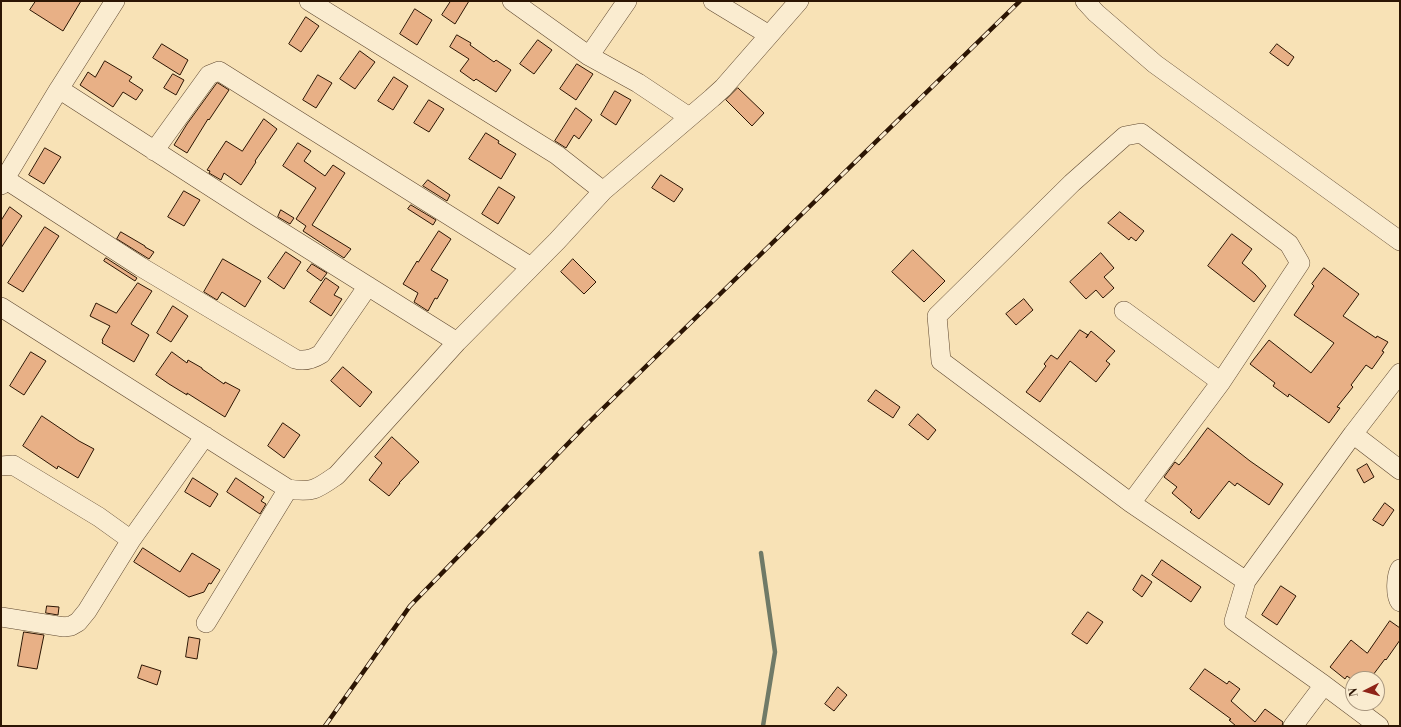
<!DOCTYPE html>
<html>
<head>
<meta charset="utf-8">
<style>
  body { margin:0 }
  #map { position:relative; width:1401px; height:727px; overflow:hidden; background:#f8e2b6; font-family:"Libre Bodoni",serif }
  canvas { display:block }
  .frame { position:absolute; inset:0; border:2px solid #2c1503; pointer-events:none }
  .north { position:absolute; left:1345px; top:671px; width:40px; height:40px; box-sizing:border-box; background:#faecd0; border:1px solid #a8967e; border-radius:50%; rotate:264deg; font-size:11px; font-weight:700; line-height:16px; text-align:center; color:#2c1503 }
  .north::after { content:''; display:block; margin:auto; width:14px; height:18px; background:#8f2418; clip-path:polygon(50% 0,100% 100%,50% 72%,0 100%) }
</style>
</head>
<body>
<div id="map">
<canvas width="1401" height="727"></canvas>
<div class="frame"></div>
<div class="north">N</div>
</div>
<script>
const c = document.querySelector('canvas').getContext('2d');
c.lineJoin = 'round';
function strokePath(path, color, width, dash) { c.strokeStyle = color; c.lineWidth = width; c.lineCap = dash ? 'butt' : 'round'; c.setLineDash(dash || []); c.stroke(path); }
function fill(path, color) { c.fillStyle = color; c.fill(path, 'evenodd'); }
strokePath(new Path2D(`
  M761,553L775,652L763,726`), '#707a67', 4.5);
const building = new Path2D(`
  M36,1H81L63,31L30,10Z
  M451,1H469L455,24L442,15Z
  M415,9L432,20L417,45L400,34Z
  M306,17L319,26L301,52L289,44Z
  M457,35L471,43L470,45L494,62L496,60L511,70L496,92L476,79L474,81L460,71L469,59L450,47Z
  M538,40L552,50L534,74L520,64Z
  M162,44L188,60L180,75L153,58Z
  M1277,44L1294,57L1288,66L1270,53Z
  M360,51L375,62L355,89L340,79Z
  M105,61L132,77L129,81L143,90L136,100L123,92L113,107L80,85L88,72L95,77Z
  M577,64L593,74L576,100L560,89Z
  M173,74L184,80L176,95L164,88Z
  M318,75L332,83L316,108L303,100Z
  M394,77L408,86L393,110L378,101Z
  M218,83L229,90L209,120L208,119L187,153L174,145L187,124L216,84Z
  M738,88L764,113L752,126L726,100Z
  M615,91L631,100L616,125L601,115Z
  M429,100L444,109L429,132L414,123Z
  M576,108L592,120L579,139L574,135L566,148L555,141Z
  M264,119L277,129L255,161L256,162L241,185L224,173L221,180L209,173L210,171L207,170L226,141L242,151Z
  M486,133L499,141L498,143L516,154L501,179L469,159Z
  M298,143L311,151L304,161L325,176L333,165L345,173L312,225L351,249L344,258L303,231L306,226L296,219L316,188L283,166Z
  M45,148L61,157L44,184L29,175Z
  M661,175L683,189L674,202L652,188Z
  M428,180L450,195L447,201L423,186Z
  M499,187L515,197L498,224L482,214Z
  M184,191L200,200L184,226L168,217Z
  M411,205L436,220L433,225L408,209Z
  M10,207L22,216L1,248V221Z
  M281,210L294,218L290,224L278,217Z
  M1120,212L1144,231L1136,241L1131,237L1129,240L1108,223Z
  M45,227L59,236L23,292L8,283Z
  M439,231L451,239L431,270L448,280L437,299L435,298L428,311L414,302L418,293L403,284L417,261L418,262Z
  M121,232L145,246V247L154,252L149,259L117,239Z
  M1232,234L1252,249L1242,263L1255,274L1266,286L1254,302L1208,266Z
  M913,250L945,281L924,302L892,272Z
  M286,252L301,262L284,289L268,278Z
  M1101,253L1114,268L1104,277L1114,288L1103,298L1096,290L1086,299L1070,282Z
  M106,258L137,278L135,281L104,261Z
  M223,259L261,281L245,307L222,292L217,300L204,292Z
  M573,259L596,282L584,294L561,272Z
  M312,264L327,273L321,281L307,271Z
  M1324,268L1359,294L1343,316L1376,338L1377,336L1388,342L1382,351L1384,352L1372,369L1366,365L1351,385L1353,387L1337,407L1340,408L1329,423L1289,394L1288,397L1273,386L1275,383L1250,364L1269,340L1311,373L1334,343L1294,315L1314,286L1312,284Z
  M326,278L339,287L334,295L342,299L331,316L310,302Z
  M138,283L152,291L131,324L149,335L134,362L102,343L103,341L102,340L110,326L90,316L96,303L116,313Z
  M1024,299L1033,310L1016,325L1006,314Z
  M173,306L188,316L171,342L157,333Z
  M1080,330L1088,335L1086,338L1091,331L1115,351L1106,361L1110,364L1096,382L1070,361L1040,402L1026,392L1046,366L1044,364L1051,355L1057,359Z
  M31,352L46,361L24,395L10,386Z
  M172,352L187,363L188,360L202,368V369L224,384L225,382L240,390L225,417L187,393V395L169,384L156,375Z
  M343,367L372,392L360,407L331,381Z
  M876,390L900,407L893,418L868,401Z
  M918,414L936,430L928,440L909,425Z
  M42,416L79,441L94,449L78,478L58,466L57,469L23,446Z
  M283,423L300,435L284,458L268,446Z
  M1208,428L1250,461L1283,484L1269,505L1240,485L1237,483L1235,486L1229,481L1199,519L1190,512L1192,510L1172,493L1177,487L1164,477L1175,462L1179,465L1185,458Z
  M392,437L419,462L399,483H400L389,496L369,480L382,463L375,457Z
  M1367,464L1374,477L1364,483L1357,470Z
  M193,478L218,494L210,507L185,492Z
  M236,478L264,497L261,501L266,504L260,514L227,492Z
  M1385,503L1394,510L1383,526L1373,520Z
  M143,548L180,572L192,553L220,570L211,584L209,583L204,592L189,597L134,562Z
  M1162,560L1201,587L1191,602L1152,575Z
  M1142,575L1152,582L1142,597L1133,590Z
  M1281,586L1296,596L1277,625L1262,615Z
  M47,606L59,607L58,615L46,613Z
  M1088,612L1103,622L1087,644L1072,634Z
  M1390,621L1400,628V640L1386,660L1385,659L1370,679H1351L1347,676L1345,679L1330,667L1351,640L1367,653Z
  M24,632L44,635L37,669L18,666Z
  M189,637L200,639L197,659L186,657Z
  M142,665L161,671L157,685L138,678Z
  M1205,669L1227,684L1229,681L1240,689L1231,701L1255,722L1265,709L1283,722L1282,726H1236L1229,720L1231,719L1190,689Z
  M838,687L847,695L834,711L825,704Z`);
fill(building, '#e8b086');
strokePath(building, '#2c1503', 1);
const minor = new Path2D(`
  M512,1L589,56L638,83L689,117
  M713,1L769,35
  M1085,1L1096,13L1155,64L1400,241
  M589,56L627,1
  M59,89L256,216L457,342
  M154,151L209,75L219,71L531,267
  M5,179L141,267L295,359C305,362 313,359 321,354L368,286
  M1,185L59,89L115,1
  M603,191L712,98L723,88L799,1
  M1,307L288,489C313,493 317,489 337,475L457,342L557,241L603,191L557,155L309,1
  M1124,311L1221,382
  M1353,434L1400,470
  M1,466L13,465L99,517L131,540
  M1131,503L1221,382L1300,263L1289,244L1141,133L1125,136L1072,183L937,316L941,361L1131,503L1246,581
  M1400,569C1396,576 1395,595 1400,602
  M1,617L64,627L71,626L78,622L87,611L131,540L205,436
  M206,623L288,489
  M1293,726L1324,685
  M1379,726L1324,685L1234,621L1246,581L1353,434L1400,373`);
strokePath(minor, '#5f4830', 20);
strokePath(minor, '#faecd0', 19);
const rail = new Path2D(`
  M325,726L410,606L587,424L1020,1`);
strokePath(rail, '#2c1503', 4.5);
strokePath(rail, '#faecd0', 3, [9]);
</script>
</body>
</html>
